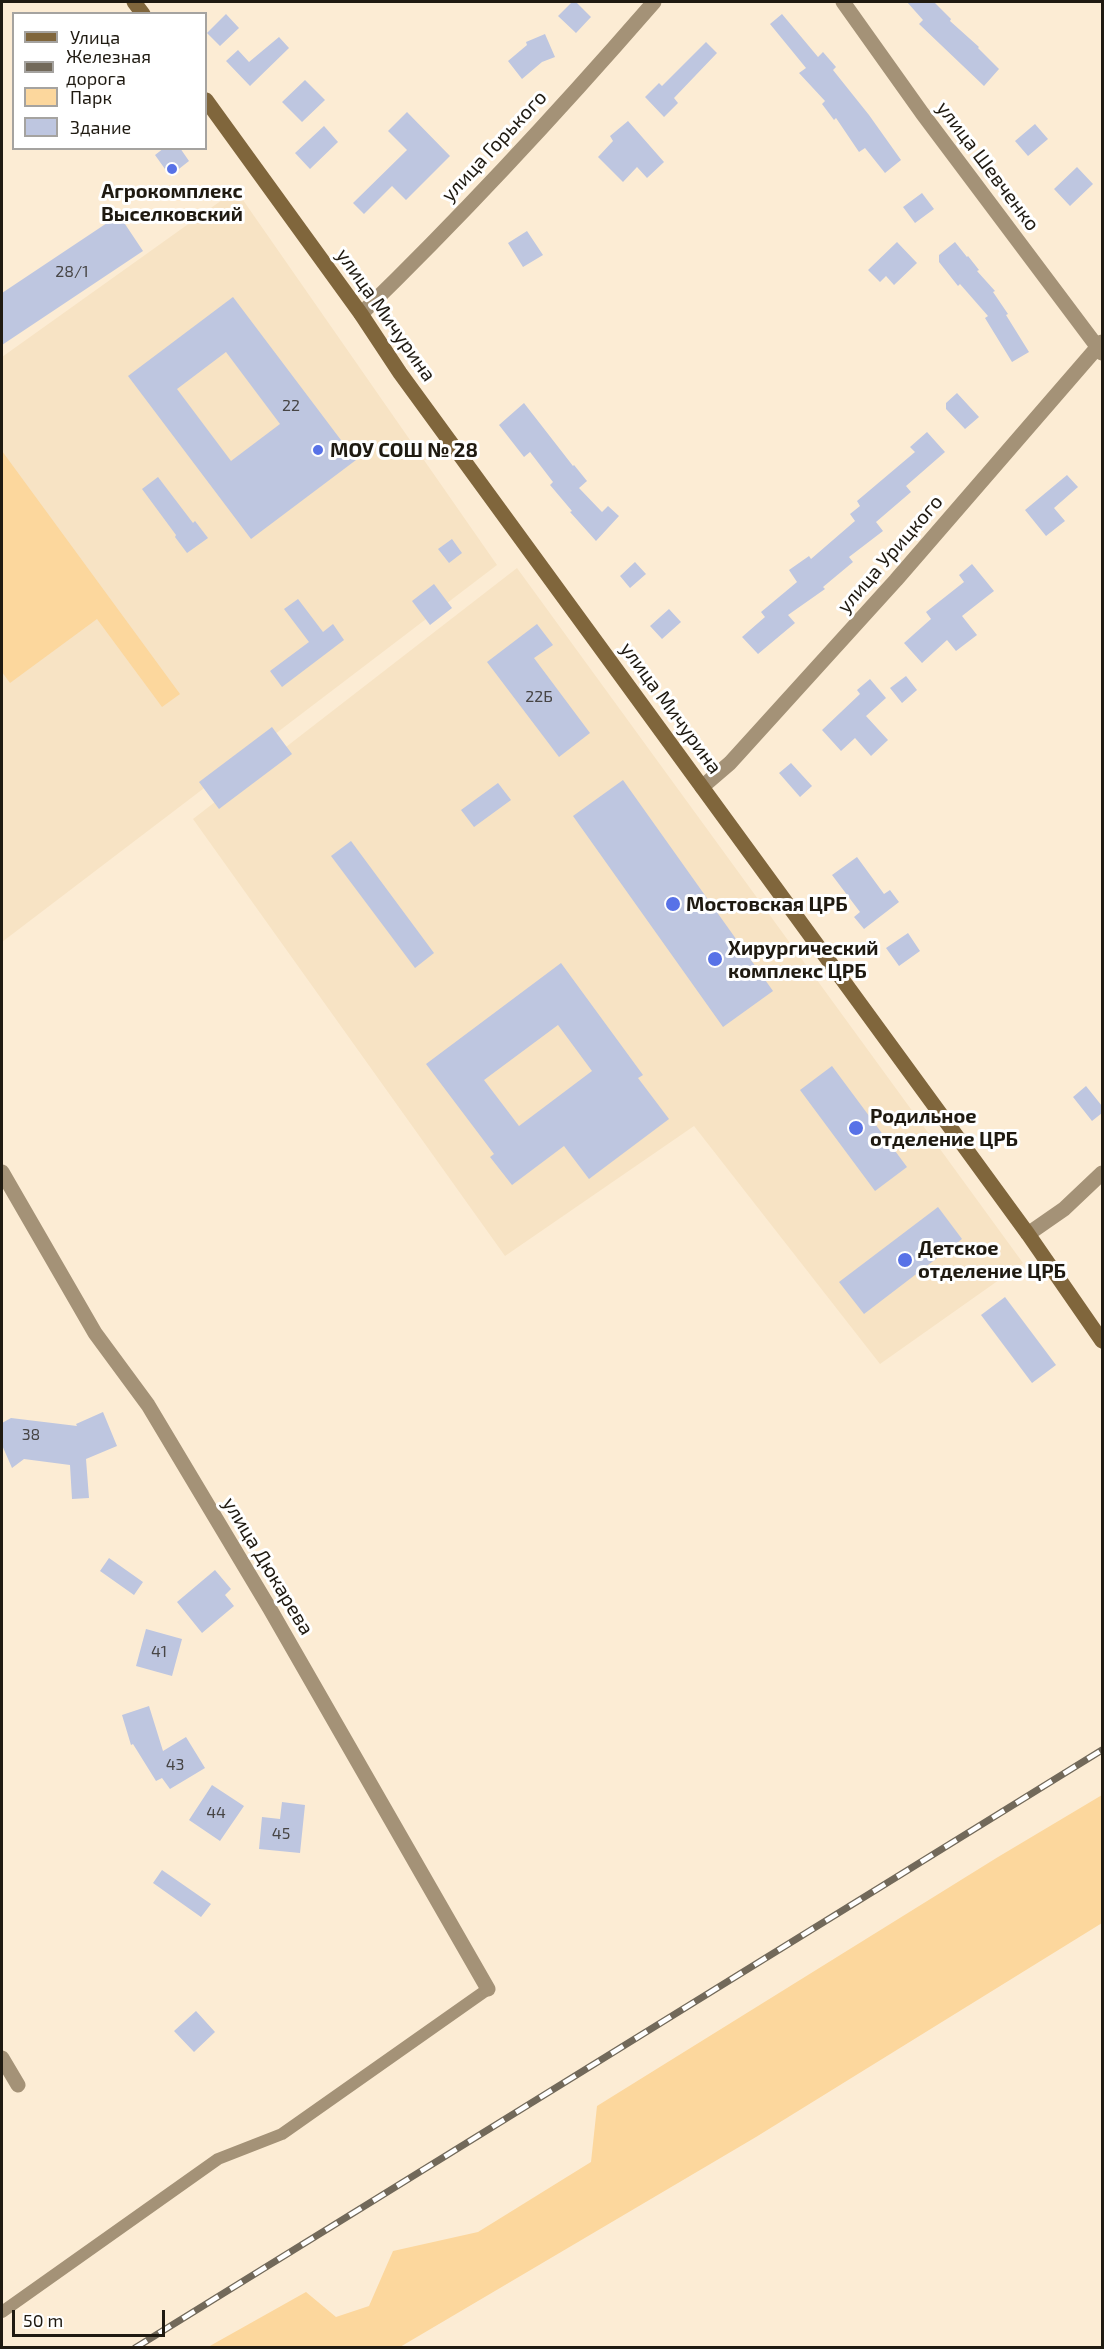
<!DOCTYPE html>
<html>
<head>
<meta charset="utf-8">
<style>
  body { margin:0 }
  #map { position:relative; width:1104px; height:2349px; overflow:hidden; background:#fcecd4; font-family:"Exo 2",sans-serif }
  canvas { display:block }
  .frame { position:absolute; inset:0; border:3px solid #1f1a11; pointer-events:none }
  .legend { position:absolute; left:12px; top:12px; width:195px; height:138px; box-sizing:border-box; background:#fff; border:2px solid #a5a3a0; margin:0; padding:8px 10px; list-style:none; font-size:18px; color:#1f1a11 }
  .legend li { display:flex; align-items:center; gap:12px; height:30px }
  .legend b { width:30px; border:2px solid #a5a3a0 }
  .scale { position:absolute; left:12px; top:2310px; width:153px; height:27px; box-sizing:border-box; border:3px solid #1f1a11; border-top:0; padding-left:8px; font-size:18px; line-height:21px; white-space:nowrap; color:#1f1a11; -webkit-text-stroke:4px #fff; paint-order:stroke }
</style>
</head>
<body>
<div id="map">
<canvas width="1104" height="2349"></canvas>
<div class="frame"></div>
<ul class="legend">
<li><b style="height:8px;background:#80663c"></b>Улица</li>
<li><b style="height:8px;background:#72695a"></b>Железная дорога</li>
<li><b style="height:16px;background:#fcd79d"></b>Парк</li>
<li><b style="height:16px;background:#bec6e0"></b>Здание</li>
</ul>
<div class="scale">50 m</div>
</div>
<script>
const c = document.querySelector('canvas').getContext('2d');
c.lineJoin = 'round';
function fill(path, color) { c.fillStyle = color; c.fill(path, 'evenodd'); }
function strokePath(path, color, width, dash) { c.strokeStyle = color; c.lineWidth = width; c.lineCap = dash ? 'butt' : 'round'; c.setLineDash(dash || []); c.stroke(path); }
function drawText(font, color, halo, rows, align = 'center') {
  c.font = font + ' "Exo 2",sans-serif'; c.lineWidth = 6; c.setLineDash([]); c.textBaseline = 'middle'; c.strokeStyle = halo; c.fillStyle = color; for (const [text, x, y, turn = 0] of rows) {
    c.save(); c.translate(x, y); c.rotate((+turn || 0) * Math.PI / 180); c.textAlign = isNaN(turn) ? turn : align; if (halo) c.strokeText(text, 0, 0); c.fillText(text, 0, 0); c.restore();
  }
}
fill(new Path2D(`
  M236,190L497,565L2,942V357Z
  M517,568L1023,1263L880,1364L694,1126L505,1256L193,819Z`), '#f7e3c4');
fill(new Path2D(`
  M2,451L180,694L162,707L97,619L10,683L2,672Z
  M1102,1795V1923L756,2137L400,2347H208L306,2292L336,2317L369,2306L393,2251L478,2232L591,2162L597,2106L998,1857Z`), '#fcd79d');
fill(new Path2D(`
  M572,2H576L591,17L576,33L558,16Z
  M907,2H934L951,19L950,21L979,47L978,48L999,69L984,86L919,24L923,20Z
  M226,14L239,28L220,46L207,33Z
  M782,14L818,57L823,52L836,67L833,70L869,115L901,160L885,173L865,148L859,152L836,118L834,120L822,104L825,101L799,73L806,68L770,24Z
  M545,34L555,57L542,62L522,79L508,61L527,45L526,42Z
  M279,37L289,48L250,86L226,61L238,50L249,62Z
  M706,42L717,53L674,98L678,103L664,117L645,97L659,83L662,86Z
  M305,80L325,100L302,122L282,102Z
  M407,112L450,156L406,200L392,186L364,214L353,203L407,150L388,131Z
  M628,121L664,162L647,178L637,167L623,182L598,157L613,141L610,136Z
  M1035,124L1048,139L1028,156L1015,141Z
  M324,126L338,142L310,169L295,153Z
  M164,148H180L189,161L170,176L155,155Z
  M1077,167L1093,184L1070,206L1054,189Z
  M922,193L934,209L915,223L903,207Z
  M119,215L143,251L2,345V293Z
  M527,231L543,255L523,267L508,243Z
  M897,242L917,263L894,285L886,276L880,282L868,270Z
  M955,242L967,257L968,256L979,270L977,271L995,291L993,292L1008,314L1006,315L1029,352L1012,362L985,318L988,316L960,284L958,286L939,262V255Z
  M233,297L356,460L251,539L128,376ZM226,352L280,424L231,461L177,389Z
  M957,393L979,417L965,429L946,409V403Z
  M524,403L573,466L574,465L587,481L579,488L602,512L608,506L619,516L596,541L570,512L572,511L550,485L553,482L530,452L524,457L499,425Z
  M927,432L945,452L906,486L911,492L876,522L883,531L849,557L853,562L823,587L825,589L788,615L795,623L758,654L742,637L765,617L761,612L797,582L789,570L809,556L811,559L855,521L850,514L860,506L857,501L915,452L910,447Z
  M1067,475L1078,487L1054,508L1065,521L1046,536L1025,510Z
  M158,477L193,523L195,521L208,538L187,553L175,537L176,535L142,489Z
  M452,539L462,553L449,563L438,549Z
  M635,562L646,574L630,588L620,576Z
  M972,564L994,591L962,616L977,635L956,651L947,640L922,663L904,643L931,619L926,612L964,582L959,575Z
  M434,584L452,608L430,625L412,601Z
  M298,599L323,632L333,624L344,640L282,687L270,671L309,642L284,609Z
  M669,609L681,622L662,639L650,626Z
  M537,624L553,645L534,658L590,733L559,757L487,662Z
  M906,676L917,690L902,703L890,688Z
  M870,679L886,698L866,716L888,740L871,756L855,738L841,751L822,730L860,694L857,690Z
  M272,727L292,754L219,809L199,782Z
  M791,763L812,786L800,797L779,773Z
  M623,780L773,991L723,1027L573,816Z
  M498,783L511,800L474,827L461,810Z
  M351,841L434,953L415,968L331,856Z
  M857,857L884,894L890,890L899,902L864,929L854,917L860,912L832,875Z
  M908,933L920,951L899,966L886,948Z
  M561,963L643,1075L638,1078L669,1119L589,1179L564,1146L512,1185L490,1157L494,1154L426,1064ZM558,1025L592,1071L519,1126L484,1080Z
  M832,1066L907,1167L875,1191L800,1090Z
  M1086,1086L1102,1106V1113L1092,1121L1073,1097Z
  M938,1207L962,1239L864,1314L839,1282Z
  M1005,1297L1056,1365L1032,1383L981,1315Z
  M103,1412L117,1446L86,1459L89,1498L72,1499L70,1465L24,1459L12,1468L2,1445V1423L11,1418L77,1426L76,1424Z
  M109,1558L143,1582L134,1595L100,1571Z
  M215,1570L231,1589L225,1595L234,1606L202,1633L177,1602Z
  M146,1629L182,1639L172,1676L136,1666Z
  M149,1706L163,1751L186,1737L205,1768L170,1789L162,1778L156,1781L133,1744L131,1745L122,1715Z
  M212,1785L244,1806L220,1841L189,1820Z
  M282,1802L305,1805L300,1853L259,1849L262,1817L280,1819Z
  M162,1870L211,1904L201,1917L153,1883Z
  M196,2011L215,2032L194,2052L174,2031Z`), '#bec6e0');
strokePath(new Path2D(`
  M2,2312L218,2159L282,2134L488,1989`), '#a49277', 12);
strokePath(new Path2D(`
  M843,2L922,113L1102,353
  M361,314C463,215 561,109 654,2
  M702,787L730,763L896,580L1102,342
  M2,1172L95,1333L148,1405L270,1609L488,1989
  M1028,1234L1064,1209L1102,1173
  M2,2058L18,2085`), '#a49277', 15);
strokePath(new Path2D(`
  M134,2L143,14
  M206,100L361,314L400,373L1028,1234L1102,1341`), '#80663c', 15);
const rail = new Path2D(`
  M135,2348L1102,1750`);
strokePath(rail, '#72695a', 7);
strokePath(rail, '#fff', 4.5, [14]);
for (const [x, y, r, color] of [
  [172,169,6,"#5872e7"],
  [318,450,6,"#5872e7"],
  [673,904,8,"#5872e7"],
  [715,959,8,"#5872e7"],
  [856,1128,8,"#5872e7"],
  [905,1260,8,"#5872e7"]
]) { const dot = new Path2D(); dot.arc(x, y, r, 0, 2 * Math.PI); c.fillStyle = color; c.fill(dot); strokePath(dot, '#fff', 2); }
drawText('16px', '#474545', null, [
  ["28/1",72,272],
  ["22",291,406],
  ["22Б",539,697],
  ["38",31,1435],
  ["41",159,1652],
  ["43",175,1765],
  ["44",216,1813],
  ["45",281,1834]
]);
drawText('20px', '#1f1a11', '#fff', [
  ["улица Горького",494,146,-47],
  ["улица Шевченко",988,166,53],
  ["улица Мичурина",386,315,55],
  ["улица Урицкого",890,554,-49],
  ["улица Мичурина",671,708,54],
  ["улица Дюкарева",268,1566,59]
]);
drawText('bold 20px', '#1f1a11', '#fff', [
  ["Агрокомплекс",172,191,"center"],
  ["Выселковский",172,214,"center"],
  ["МОУ СОШ № 28",330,450],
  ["Мостовская ЦРБ",686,904],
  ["Хирургический",728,948],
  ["комплекс ЦРБ",728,971],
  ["Родильное",870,1116],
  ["отделение ЦРБ",870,1139],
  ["Детское",918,1248],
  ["отделение ЦРБ",918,1271]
], 'left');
</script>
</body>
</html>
